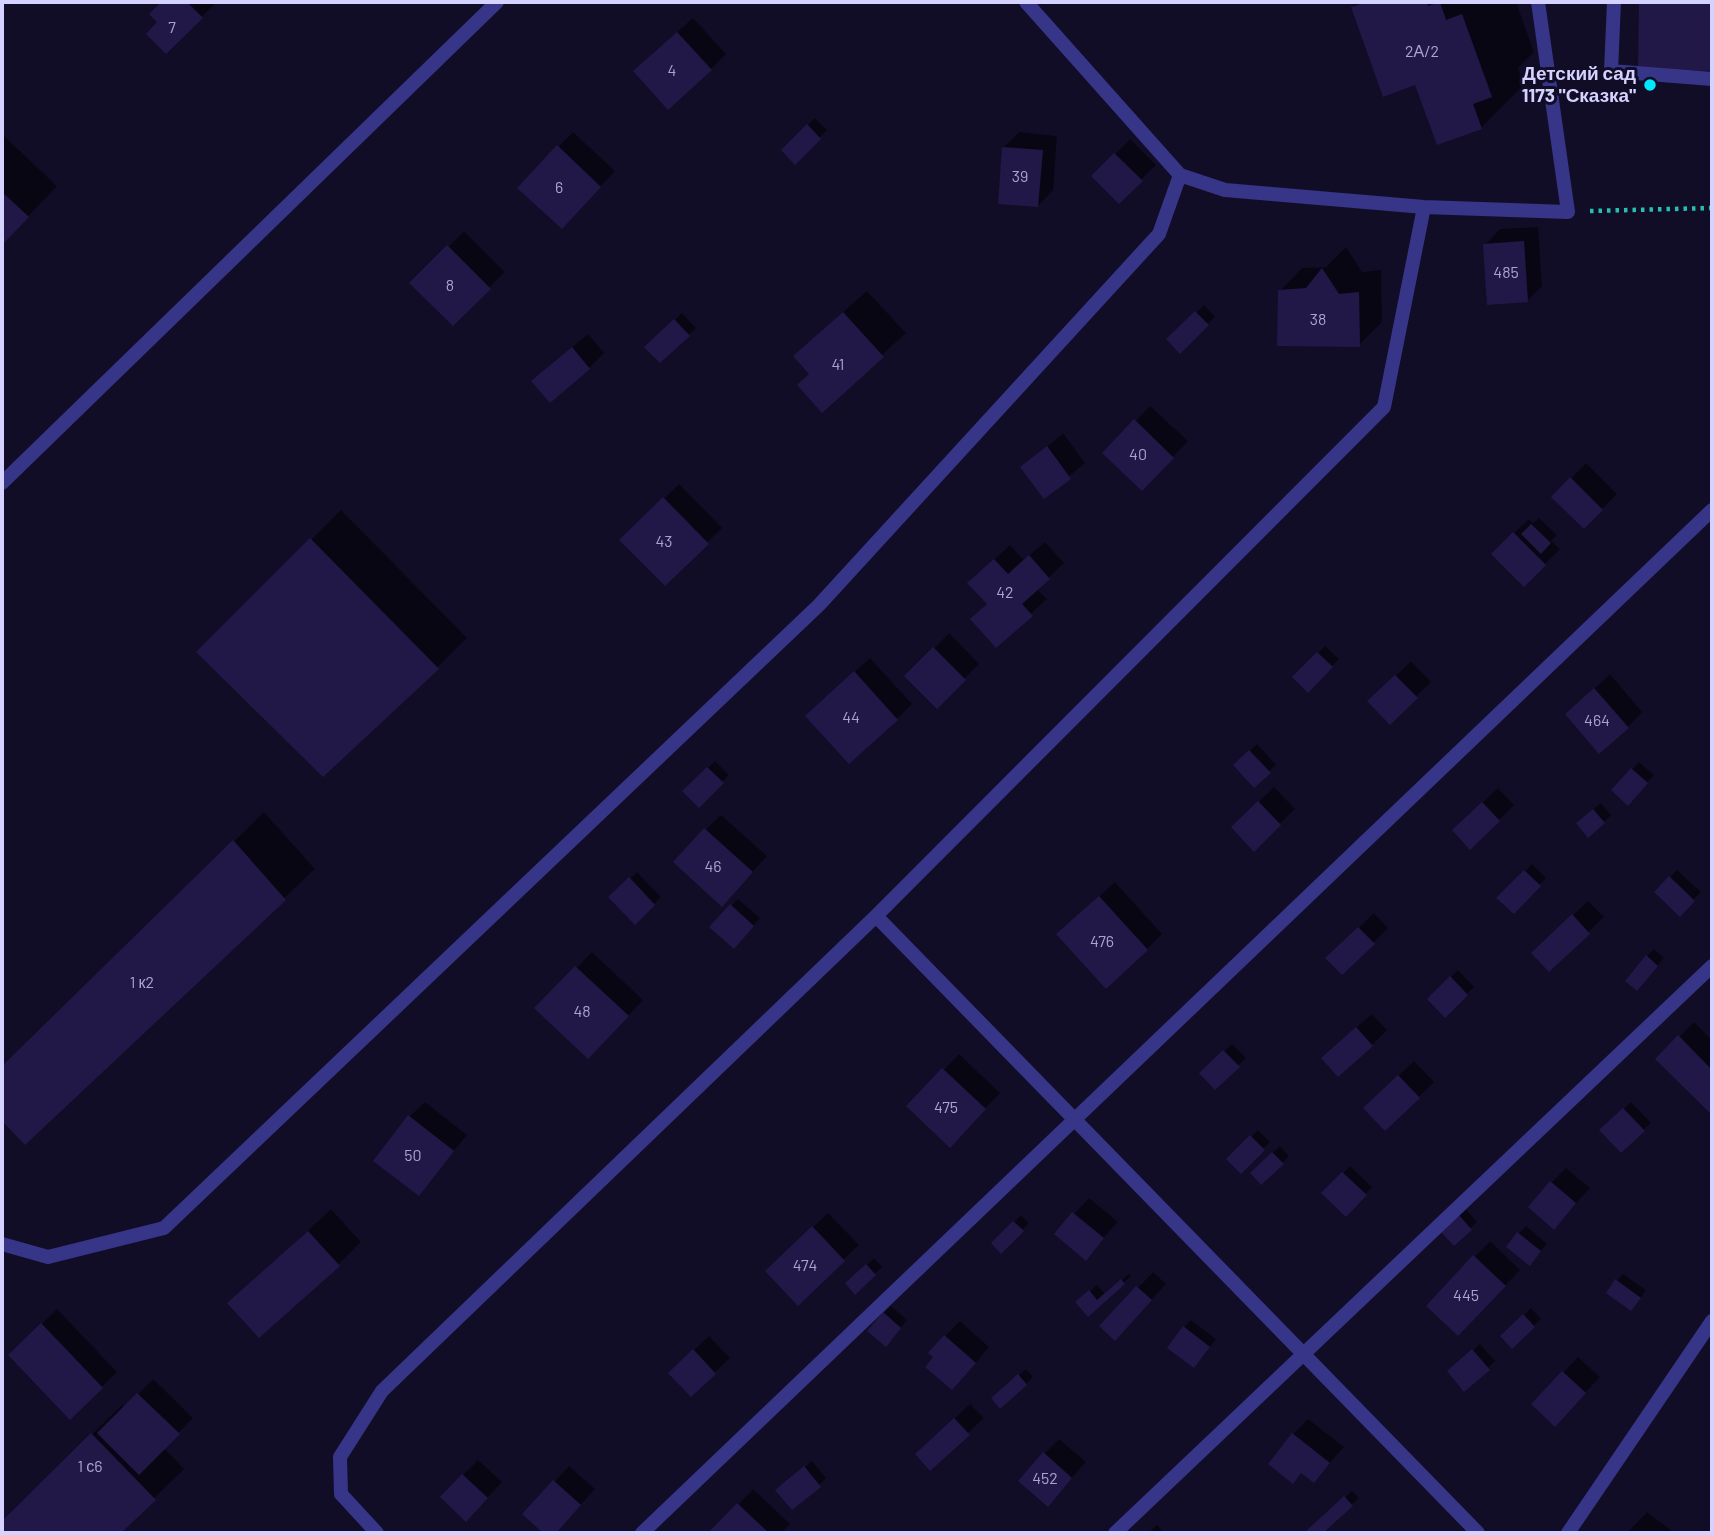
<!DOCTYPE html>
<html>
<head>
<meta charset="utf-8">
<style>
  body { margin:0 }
  #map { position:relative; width:1714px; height:1535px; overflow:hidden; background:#110d26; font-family:Barlow,sans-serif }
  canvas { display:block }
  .frame { position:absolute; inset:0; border:4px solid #d6d2ff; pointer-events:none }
</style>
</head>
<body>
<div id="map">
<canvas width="1714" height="1535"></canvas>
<div class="frame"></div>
</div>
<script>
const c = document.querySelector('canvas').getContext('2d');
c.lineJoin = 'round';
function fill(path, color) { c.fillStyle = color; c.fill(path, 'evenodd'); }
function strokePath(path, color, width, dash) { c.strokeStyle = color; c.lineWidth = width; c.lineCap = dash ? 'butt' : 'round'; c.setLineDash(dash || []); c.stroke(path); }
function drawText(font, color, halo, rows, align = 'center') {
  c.font = font + ' Barlow,sans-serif'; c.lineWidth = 6; c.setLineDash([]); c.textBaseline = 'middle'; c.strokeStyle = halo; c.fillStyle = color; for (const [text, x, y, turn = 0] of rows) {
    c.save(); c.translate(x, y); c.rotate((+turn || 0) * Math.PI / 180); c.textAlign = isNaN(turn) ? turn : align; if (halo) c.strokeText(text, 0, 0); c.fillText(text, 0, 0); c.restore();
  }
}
fill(new Path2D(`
  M164,2H217L166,52L160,22L152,14Z
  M1358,2H1516L1534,52L1518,68L1524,85L1481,128L1353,7Z
  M1641,2H1712V70L1639,68Z
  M693,18L726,54L711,69L650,56Z
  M815,118L827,130L795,162L783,150Z
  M573,132L615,171L576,212L558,147Z
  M1019,132L1057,136L1053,190L1038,206L1004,147Z
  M2,134L57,186L2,244Z
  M1130,139L1156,165L1119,202L1094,176Z
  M1538,227L1542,286L1527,301L1485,245L1500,229Z
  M464,231L505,272L453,324L412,283Z
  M1346,247L1362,272L1381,270L1382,322L1359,345L1280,291L1302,268L1326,267Z
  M867,291L906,333L822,410L811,373L818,334Z
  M1204,305L1215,317L1180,351L1169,339Z
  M682,313L696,328L660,361L646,347Z
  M588,334L604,353L589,368L549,366Z
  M1150,406L1188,441L1142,489L1105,453Z
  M1063,433L1085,463L1044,497L1022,468Z
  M1586,463L1617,494L1584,527L1553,497Z
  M679,484L722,528L665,584L622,540Z
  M341,510L467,638L437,668L199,652Z
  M1539,518L1557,535L1551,541L1560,549L1524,585L1493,554L1529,519L1533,523Z
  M1045,542L1064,563L1037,589L1047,599L996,646L985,568L1010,545L1024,560Z
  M949,633L979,664L937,706L907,676Z
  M1325,646L1339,659L1308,691L1294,677Z
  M870,658L912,704L897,719L822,701Z
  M1411,661L1431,682L1390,722L1370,701Z
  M1610,674L1642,712L1628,727L1567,714Z
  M1257,744L1276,765L1254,785L1235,765Z
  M715,761L729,775L699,805L685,791Z
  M1639,762L1654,775L1634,796L1613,790Z
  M1274,787L1295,809L1254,849L1233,827Z
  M1498,788L1514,805L1499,820L1454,830Z
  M1601,803L1611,815L1604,822L1585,816Z
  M264,812L315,869L25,1142L2,1118V1068Z
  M721,815L767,856L737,889L706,829Z
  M1532,864L1546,878L1514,912L1499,898Z
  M1677,870L1701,892L1680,915L1656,892Z
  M637,872L661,897L635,922L611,897Z
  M1115,882L1162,934L1147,949L1074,919Z
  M738,899L760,918L741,939L731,906Z
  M1588,901L1604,917L1549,970L1548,938Z
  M1374,913L1388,928L1373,943H1343Z
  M1654,949L1664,958L1644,982L1647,956Z
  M592,952L643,1000L603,1042L537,1008Z
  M1458,970L1474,987L1445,1015L1429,999Z
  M1372,1014L1387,1030L1372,1045L1338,1043Z
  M1694,1022L1712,1040L1711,1112L1657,1059Z
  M1232,1044L1246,1058L1215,1088L1201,1073Z
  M959,1054L1000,1093L950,1145L909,1106Z
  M1414,1061L1434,1082L1419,1097L1365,1108Z
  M425,1102L467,1135L418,1194L410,1116Z
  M1631,1102L1651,1123L1621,1150L1602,1130Z
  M1258,1130L1270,1142L1241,1171L1229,1159Z
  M1280,1146L1289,1156L1262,1183L1252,1173Z
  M1350,1166L1372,1187L1346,1214L1324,1193Z
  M1566,1168L1590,1188L1554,1227L1551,1183Z
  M1089,1198L1118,1222L1085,1258L1056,1234Z
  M331,1209L361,1242L338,1265L230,1303Z
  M1466,1209L1477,1222L1454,1243L1442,1231Z
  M828,1213L859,1245L798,1303L782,1256Z
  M1021,1215L1029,1223L1001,1251L993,1243Z
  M1526,1226L1547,1244L1537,1256L1519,1233Z
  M1490,1241L1520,1270L1473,1319L1428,1306Z
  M874,1258L882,1267L855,1292L847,1283Z
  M1153,1272L1166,1284L1130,1323L1102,1326Z
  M1129,1274L1131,1276L1088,1315L1084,1296L1097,1285L1105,1294Z
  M1623,1274L1646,1290L1638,1302L1616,1281Z
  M891,1306L907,1320L893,1337L884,1313Z
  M1531,1308L1541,1319L1512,1346L1502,1336Z
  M57,1309L117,1372L70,1418L10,1355Z
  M1191,1320L1216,1339L1201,1359L1184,1327Z
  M960,1321L989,1347L967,1373L945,1336Z
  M709,1336L730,1358L691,1395L670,1373Z
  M1480,1344L1495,1361L1488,1368L1456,1364Z
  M1578,1357L1600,1377L1570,1409L1533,1404Z
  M1026,1369L1033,1377L1026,1384L1000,1391Z
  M153,1379L193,1418L164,1448L184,1469L119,1533H2V1522L122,1405L125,1408Z
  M970,1404L984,1418L930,1468L932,1439Z
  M1308,1419L1344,1447L1314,1481L1293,1434Z
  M1059,1439L1086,1462L1062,1489L1044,1454Z
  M478,1460L502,1482L481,1505L463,1475Z
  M812,1461L826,1478L819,1485L785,1483Z
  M569,1466L595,1489L555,1533H546L525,1514Z
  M753,1489L790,1524L781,1533H711Z
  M1352,1491L1359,1498L1320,1533H1311L1309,1531Z
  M1647,1512L1675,1533H1627Z
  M1157,1525L1164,1533H1148Z`), '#0007');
fill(new Path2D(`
  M161,2H187L203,18L166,54L146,34L157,22L149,14Z
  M1366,2H1427L1428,6L1440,2L1446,20L1462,14L1492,97L1473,104L1482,129L1437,145L1415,85L1383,97L1351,7Z
  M1639,2H1712V71L1638,69Z
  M677,32L712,70L668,110L633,71Z
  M807,124L821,139L795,165L781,150Z
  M557,145L601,187L562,229L517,188Z
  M1002,147L1043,150L1038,207L998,204Z
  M1114,153L1143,181L1119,204L1091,176Z
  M2,192L29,217L2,245Z
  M1524,241L1528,302L1487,305L1483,244Z
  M447,245L491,289L453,326L409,283Z
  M1322,268L1339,294L1359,292L1360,347L1277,346L1278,290L1306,288Z
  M1195,311L1209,325L1180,354L1166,339Z
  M843,312L884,357L822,413L797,385L809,374L793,356Z
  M674,319L690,336L660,363L644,347Z
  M572,347L590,369L550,403L531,381Z
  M1134,419L1174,458L1142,491L1102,453Z
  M1047,446L1071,479L1044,499L1020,467Z
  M1570,477L1603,510L1584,529L1551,497Z
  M663,497L709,544L665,586L619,540Z
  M1531,524L1551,543L1541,554L1521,534Z
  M1513,532L1546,565L1524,587L1491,554Z
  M310,538L439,669L323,777L196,652Z
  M1029,555L1050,579L1022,604L1033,616L996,648L970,619L987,604L967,583L994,559L1008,574Z
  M933,647L966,680L937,709L904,676Z
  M1317,652L1333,667L1308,693L1292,677Z
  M854,671L898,720L849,764L805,716Z
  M1395,675L1418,698L1390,725L1367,701Z
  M1594,688L1629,728L1599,754L1565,714Z
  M1249,750L1271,773L1254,788L1233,765Z
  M707,767L724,783L699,808L682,791Z
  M1631,768L1648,783L1628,806L1611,790Z
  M1258,801L1281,825L1254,852L1231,827Z
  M1482,802L1500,821L1470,850L1452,830Z
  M1593,809L1605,823L1588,838L1576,823Z
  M704,828L753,872L722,907L673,862Z
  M233,840L286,900L25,1145L2,1121V1066Z
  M1524,870L1541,886L1514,914L1496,898Z
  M1669,876L1695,901L1680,917L1654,892Z
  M629,877L655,905L635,925L608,897Z
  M1099,896L1148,950L1106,989L1056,934Z
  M730,904L754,926L734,949L709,927Z
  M1572,914L1590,934L1549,972L1531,953Z
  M1358,927L1375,944L1342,975L1325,958Z
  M1646,955L1658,966L1637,991L1625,981Z
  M575,966L629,1016L588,1059L534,1008Z
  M1450,976L1468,995L1445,1018L1427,999Z
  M1356,1027L1373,1046L1338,1077L1321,1058Z
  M1678,1035L1712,1070V1115L1655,1059Z
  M1223,1050L1240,1067L1215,1090L1199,1073Z
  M942,1068L986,1109L950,1148L906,1106Z
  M1398,1075L1420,1098L1385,1131L1363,1108Z
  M1623,1108L1645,1131L1621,1153L1599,1130Z
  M408,1115L454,1151L419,1196L373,1161Z
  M1250,1135L1265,1150L1241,1174L1226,1159Z
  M1272,1152L1284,1164L1261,1185L1250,1173Z
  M1342,1172L1367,1195L1346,1217L1321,1193Z
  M1550,1181L1576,1203L1554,1230L1528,1207Z
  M1072,1212L1104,1238L1086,1261L1054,1234Z
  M1458,1214L1472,1230L1454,1246L1440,1231Z
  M1013,1221L1024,1231L1001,1254L991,1243Z
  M812,1226L845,1261L798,1306L765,1271Z
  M308,1231L340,1266L259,1338L227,1303Z
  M1517,1232L1541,1251L1530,1266L1506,1247Z
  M1473,1255L1506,1286L1458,1336L1426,1306Z
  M866,1264L876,1275L855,1295L845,1283Z
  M1121,1279L1125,1284L1088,1317L1075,1302L1089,1290L1097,1300Z
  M1615,1279L1641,1298L1631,1311L1606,1293Z
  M1136,1286L1152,1300L1115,1341L1099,1326Z
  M883,1312L901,1328L886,1347L867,1331Z
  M1523,1314L1535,1327L1512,1349L1500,1336Z
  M41,1323L103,1388L70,1420L8,1355Z
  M1183,1326L1210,1347L1194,1368L1167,1348Z
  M944,1335L976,1363L952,1390L925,1367L933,1357L928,1353Z
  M693,1349L716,1374L691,1397L668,1373Z
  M1472,1349L1490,1370L1464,1392L1447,1371Z
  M1562,1371L1586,1393L1555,1427L1531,1404Z
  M1018,1374L1027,1385L1000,1409L991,1398Z
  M137,1393L180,1434L139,1475L97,1433Z
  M954,1418L970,1435L930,1471L915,1454Z
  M91,1433L156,1500L121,1533H2V1521Z
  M1292,1433L1330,1463L1314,1483L1301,1473L1293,1484L1268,1464Z
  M1043,1452L1072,1478L1048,1507L1018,1481Z
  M804,1466L821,1487L792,1510L775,1490Z
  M462,1474L488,1498L466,1522L440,1497Z
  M553,1480L581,1505L556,1533H543L522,1514Z
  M1344,1496L1353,1506L1323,1533H1308L1306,1531Z
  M737,1503L769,1533H708Z`), '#211848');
strokePath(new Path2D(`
  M1590,211L1712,208`), '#26bfb2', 4.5, [3.5, 5]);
strokePath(new Path2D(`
  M1026,2L1180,175L1225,190L1424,207L1568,212L1538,2
  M1614,2L1611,71L1712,79
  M2,483L497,2
  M876,916L1478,1533
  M2,1244L48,1257L164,1228L819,605L1159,234L1180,175
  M377,1533L341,1494L340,1457L382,1391L876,916L1384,407L1424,207
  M642,1533L1712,510
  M1115,1533L1712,966
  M1568,1533L1712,1321`), '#363588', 14);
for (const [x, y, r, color] of [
  [1650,85,7,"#00e8fd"]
]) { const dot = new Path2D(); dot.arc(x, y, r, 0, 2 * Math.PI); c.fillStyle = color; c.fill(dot); strokePath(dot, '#110d26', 2.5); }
drawText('16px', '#a9a4d1', null, [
  ["7",172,28],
  ["2А/2",1422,52],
  ["4",672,71],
  ["39",1020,177],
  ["6",559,188],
  ["485",1506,273],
  ["8",450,286],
  ["38",1318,320],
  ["41",838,365],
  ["40",1138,455],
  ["43",664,542],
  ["42",1005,593],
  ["44",851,718],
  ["464",1597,721],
  ["46",713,867],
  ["476",1102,942],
  ["1 к2",142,983],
  ["48",582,1012],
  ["475",946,1108],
  ["50",413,1156],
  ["474",805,1266],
  ["445",1466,1296],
  ["1 с6",90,1467],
  ["452",1045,1479]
]);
drawText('bold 19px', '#d6d2ff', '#110d26', [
  ["Детский сад",1636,74],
  ["1173 \"Сказка\"",1636,96]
], 'right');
</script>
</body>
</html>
